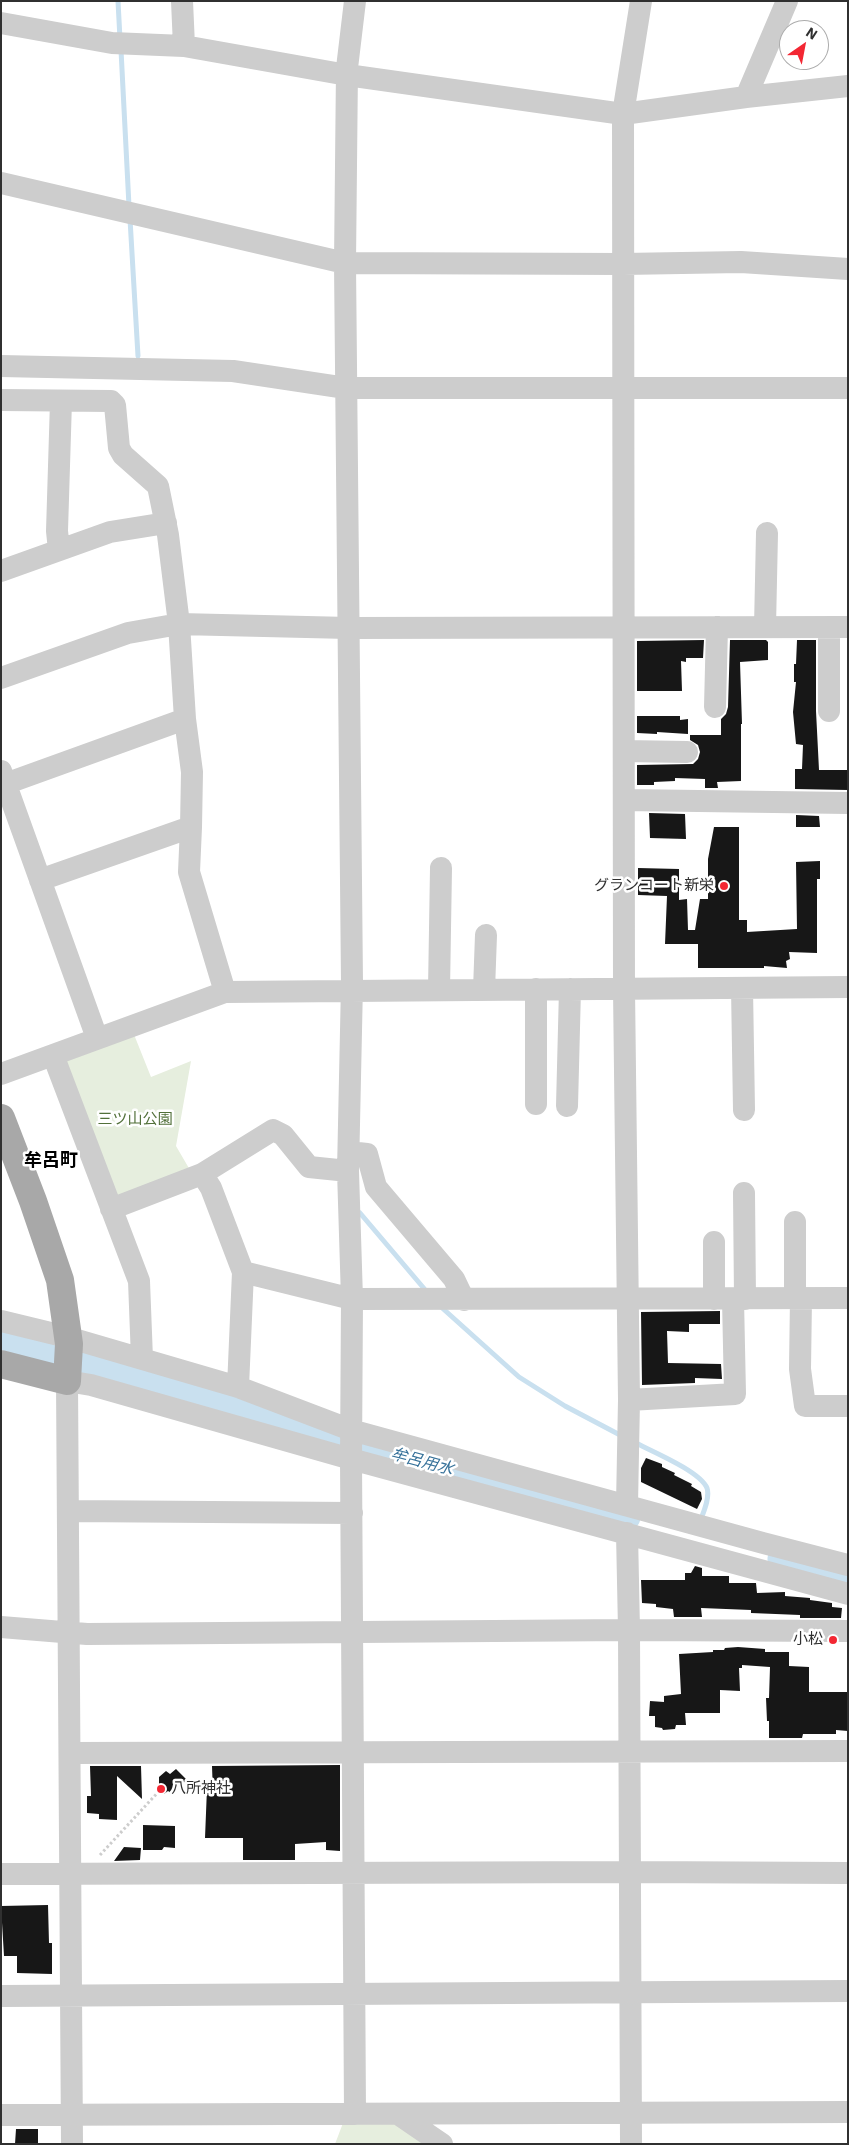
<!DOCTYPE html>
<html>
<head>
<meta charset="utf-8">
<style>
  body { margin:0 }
  #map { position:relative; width:849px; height:2145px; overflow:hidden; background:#fff; font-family:"IBM Plex Sans",sans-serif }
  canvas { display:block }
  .frame { position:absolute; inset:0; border:2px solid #303030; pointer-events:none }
  .north { position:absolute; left:779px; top:20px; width:50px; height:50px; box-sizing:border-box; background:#fff; border:1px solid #acacac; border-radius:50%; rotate:33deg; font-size:14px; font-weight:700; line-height:20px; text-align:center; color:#303030 }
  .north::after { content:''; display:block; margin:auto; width:18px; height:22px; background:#f32733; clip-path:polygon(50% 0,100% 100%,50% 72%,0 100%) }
</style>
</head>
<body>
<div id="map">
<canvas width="849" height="2145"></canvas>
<div class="frame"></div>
<div class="north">N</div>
</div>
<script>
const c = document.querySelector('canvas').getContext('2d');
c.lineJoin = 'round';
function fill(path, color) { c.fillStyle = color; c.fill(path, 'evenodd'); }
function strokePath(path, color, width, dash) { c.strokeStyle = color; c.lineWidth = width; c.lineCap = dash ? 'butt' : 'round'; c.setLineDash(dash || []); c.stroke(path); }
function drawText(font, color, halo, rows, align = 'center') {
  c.font = font + ' "IBM Plex Sans","Noto Sans JP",sans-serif'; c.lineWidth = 5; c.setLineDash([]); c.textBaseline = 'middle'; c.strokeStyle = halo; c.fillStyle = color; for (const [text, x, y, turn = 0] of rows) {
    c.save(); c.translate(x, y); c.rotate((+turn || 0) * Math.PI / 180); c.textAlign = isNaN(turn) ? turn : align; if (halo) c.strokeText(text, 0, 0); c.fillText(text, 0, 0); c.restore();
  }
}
fill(new Path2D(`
  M133,1032L151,1077L191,1061L176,1146L190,1170L119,1196L113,1192L65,1063L69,1057Z
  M392,2120L427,2144H335L343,2123Z`), '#e6eede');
strokePath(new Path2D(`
  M118,1L120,39
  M121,50L129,206
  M130,219L138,356
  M360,1213L427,1292
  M440,1306L519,1377L565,1406L620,1435
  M634,1442C651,1451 700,1471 707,1488C710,1497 704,1511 701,1519`), '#c9e0ef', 5);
strokePath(new Path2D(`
  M1,1335L175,1384L195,1400L626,1517
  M782,1559L848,1577`), '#c9e0ef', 29);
fill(new Path2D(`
  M704,640L703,658H686V662L681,661L682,691H637V641Z
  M730,640H766L768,642V660L740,662L742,724H741V781L717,782L718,788H705V779L675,778V781L654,782V785H637V765L693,764L698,759L700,752L698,745L690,740V735H721V719L726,714L728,707Z
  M797,640H816V711L819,770H848V790L795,789V769H802L803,745L796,744L793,712L796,682H794V664H796Z
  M637,716H680V720L688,719V734L657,732V734L637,733Z
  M649,813L685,814L686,839L650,838Z
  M796,815L819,816L820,827H796Z
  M714,827H739V920H747V932L797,929L796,862L820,861V879H817V953L789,952L790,959L786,961L787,968L764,966V968H698V944H665L667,896L638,895V868L679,869V900L687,899L688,930H695L700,899H708V859Z
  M720,1311V1324H689V1332L667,1331L668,1363L721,1364L722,1379L695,1378V1383L642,1385L641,1312Z
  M646,1458L662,1464V1467L675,1473L674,1475L692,1484L691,1486L701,1492L702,1499L697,1509L641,1482V1468Z
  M695,1566L702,1568V1576H729V1583H756L757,1593L785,1592V1596L810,1598V1600L832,1603V1607L842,1608L841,1618H800V1615L751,1613V1610L701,1608L702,1617H674L673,1609L656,1607V1604L642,1603L641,1580H685V1573H691Z
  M738,1647L765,1649V1652H789V1666L809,1667V1692H848V1731L836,1730V1734H803L802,1738H769V1721H767L766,1698H769L770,1667L742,1665V1668H739L740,1691L720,1690V1713H685L686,1725H676L675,1729L663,1730L662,1728L655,1727V1716H649L650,1701L664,1702V1696L681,1694L679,1654L713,1652V1650H724L725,1648Z
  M340,1765V1851L326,1850V1842L295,1844V1860H243V1838H205L207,1788L213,1795L212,1766Z
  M90,1766H141L142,1799L117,1776V1820L99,1819V1814L87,1813V1796H91Z
  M176,1769L187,1780L171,1793L168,1791L164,1794L159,1786V1777L166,1771L170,1774Z
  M143,1825L175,1826V1848L164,1847L162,1850H143Z
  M124,1847L141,1848L140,1860L114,1861Z
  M48,1905L49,1943H52V1974L17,1973V1956H4L1,1906Z
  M16,2129H38V2144H15Z`), '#171717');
strokePath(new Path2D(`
  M100,1855L161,1789`), '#cdcdcd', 3, [2.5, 2.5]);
strokePath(new Path2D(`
  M182,1L184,46
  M1,23L112,43L184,46L347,75L623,114L746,97L848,86
  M746,97L787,1
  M1,183L345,263L623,264L741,262L848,269
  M1,366L233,371L346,388H848
  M1,400L111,401L115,405L119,448L123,455L158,486L168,535L179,624L185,719L192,772L191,827L40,880
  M59,550L57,531L61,401
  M1,571L110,532L166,523
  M765,627L767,533
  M1,678L128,633L179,624L349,628L848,627
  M715,707L717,627
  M829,711V627
  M624,751L687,752
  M1,771L97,1038
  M5,784L185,719
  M624,800L848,803
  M191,827L189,872L225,992
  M742,988L744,1110
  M439,990L441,868
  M484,990L486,935
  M53,1055L139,1281L142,1359
  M1,1074L225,992L848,987
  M536,1104V989
  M567,1106L570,989
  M349,1152L367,1154L376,1187L454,1279L464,1300
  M202,1174L211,1188L243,1272L238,1387
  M744,1193L745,1299
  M111,1209L202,1174L273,1130L283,1135L309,1167L348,1171
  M795,1222V1298
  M714,1242V1299
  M243,1272L352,1299L848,1298
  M801,1298L800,1369L805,1406H848
  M1,1321L67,1337L238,1387L351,1430L763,1543L848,1565
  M629,1400L735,1394L733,1299
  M627,1505L629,1400L624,989L623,114L641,1
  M69,1511L352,1513
  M627,1533L629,1630L631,2144
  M1,1627L87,1634L629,1630L848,1631
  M70,1753L848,1751
  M1,1874L631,1872L848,1873
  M1,1996L848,1991
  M355,2114L351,1459L352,1299L348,1171L352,984L345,263L347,68L355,1
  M398,2114L442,2144
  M1,2115L848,2112
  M72,2144L67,1381L91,1385L351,1459L848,1594`), '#cdcdcd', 22);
strokePath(new Path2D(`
  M1,1118L33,1201L60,1280L69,1344L67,1381L1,1364`), '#a8a8a8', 28);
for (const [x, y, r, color] of [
  [724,886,5,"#f32733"],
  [833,1640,5,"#f32733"],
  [161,1789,5,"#f32733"]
]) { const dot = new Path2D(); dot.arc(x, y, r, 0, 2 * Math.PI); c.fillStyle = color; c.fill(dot); strokePath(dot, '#fff', 2); }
drawText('15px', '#303030', '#fff', [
  ["グランコート新栄",714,886],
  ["小松",823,1640],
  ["八所神社",171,1789,"left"]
], 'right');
drawText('15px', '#52703a', '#fff', [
  ["三ツ山公園",135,1120]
]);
drawText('italic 16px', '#37729a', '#fff', [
  ["牟呂用水",422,1462,15]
]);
drawText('bold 18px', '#000', '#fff', [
  ["牟呂町",51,1161]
]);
</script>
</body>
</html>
